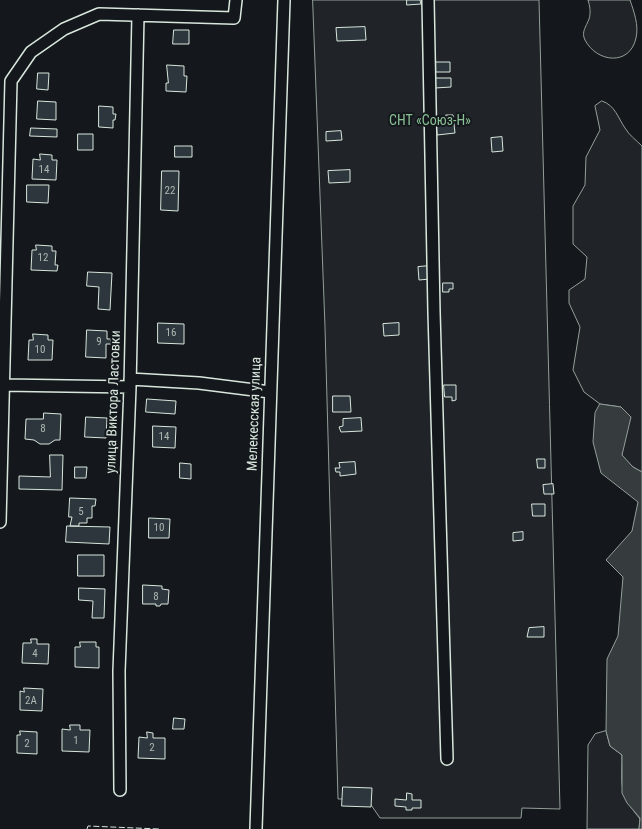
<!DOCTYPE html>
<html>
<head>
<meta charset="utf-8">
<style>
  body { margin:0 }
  canvas { display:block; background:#14181c }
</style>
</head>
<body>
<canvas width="642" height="829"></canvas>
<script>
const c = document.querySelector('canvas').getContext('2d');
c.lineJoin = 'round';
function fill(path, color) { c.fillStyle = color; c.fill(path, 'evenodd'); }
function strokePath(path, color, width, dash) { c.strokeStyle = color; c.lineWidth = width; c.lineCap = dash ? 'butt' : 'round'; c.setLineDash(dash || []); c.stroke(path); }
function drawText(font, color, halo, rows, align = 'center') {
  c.font = font + ' "Roboto Condensed",sans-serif'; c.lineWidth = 4; c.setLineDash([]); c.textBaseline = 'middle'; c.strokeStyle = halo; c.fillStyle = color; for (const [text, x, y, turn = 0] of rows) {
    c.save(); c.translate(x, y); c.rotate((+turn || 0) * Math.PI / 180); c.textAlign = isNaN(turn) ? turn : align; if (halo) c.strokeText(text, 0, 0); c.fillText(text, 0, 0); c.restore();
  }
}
const green = new Path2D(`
  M313,0H539L560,809L522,808L521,818H380L367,799H338L325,327Z
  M588,0H630C634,12 639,25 636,38C630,66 597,63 585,40C581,32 586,27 589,19C591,13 590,6 588,0Z
  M602,101C615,105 618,118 625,128C629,135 636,140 642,146V472L633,467L622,456L621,407L600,404L584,392L573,370L580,327L569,303V290L585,279L587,257L573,244V206L585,185L586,157L600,130L595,106Z
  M606,731L610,746L622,755C622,787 618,792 640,819L639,829H587L588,745L595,734Z`);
fill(green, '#202428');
strokePath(green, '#939e99', 1);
const water = new Path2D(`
  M600,404L621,407L631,417L622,455L633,467L642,472V829H639L640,818L627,803L622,793V755L610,746L606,731L607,659L618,636L623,577L606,560L632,531L638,502L601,473L593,442L595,413Z`);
fill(water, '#363b3e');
strokePath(water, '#939e99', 1);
const building = new Path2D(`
  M407,0H420L421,4L407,5Z
  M365,27L366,40L337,41L336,28Z
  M174,30H189V44H173Z
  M436,62H450V72H436Z
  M167,65L184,66V76H187L186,92L166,91V83H168Z
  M38,73H49L48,90L37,89Z
  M435,78H451V87L435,88Z
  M38,101L56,102V120L37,119Z
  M99,106L113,107V114H116L115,120H113V128L99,127Z
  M446,115H453L455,133L437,135L436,124L447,123Z
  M31,128L57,129V137L30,136Z
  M341,131L342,140L326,141V132Z
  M78,134H93V150H78Z
  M502,137L503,151L492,152L491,138Z
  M175,146H192V157H175Z
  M40,154L52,155V160H57L56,180L32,179L33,159L40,160Z
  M350,170V182L329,183L328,171Z
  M162,171H179L178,211L161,210Z
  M27,185H49L48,203L27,202Z
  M36,245L52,246V251H56L55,265H58L57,271L31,270L32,250H36Z
  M429,266L430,279L419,280L418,267Z
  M88,272L112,273L110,310L98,309L99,287L87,286Z
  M443,283H453V289H449V292H443Z
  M158,323L184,324V344L158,343Z
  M399,323V335L384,336L383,324Z
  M87,330L107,331V339H111V344H106V358L86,357Z
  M33,334L48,335V340H53L52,360H28L29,340H33Z
  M444,385H456V400L452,401V397H445Z
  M333,396H350L351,412H333Z
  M147,399L176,401L175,414L146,412Z
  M44,413L61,414L60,440H55L49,444H40L34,440L25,439L26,419H43Z
  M86,417L107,418L106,438L85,437Z
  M361,418L362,431L341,432L339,427L343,426V419Z
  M153,426L176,427L175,448L153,447Z
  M50,455H63L62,490L19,489V476L50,477Z
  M537,459H545V468H538Z
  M355,462L356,474L340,476V472H336L335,468H340L339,463Z
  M180,463L191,464V479L180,478Z
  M75,467H87L86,478H75Z
  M553,484L554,494H544L543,485Z
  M70,498L96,499L95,506H92V518H87V523H79V526H70L72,517H69Z
  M532,504H545V516H533Z
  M149,518L170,519L169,538H149Z
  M67,526L110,527L109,544L66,542Z
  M523,532V540L513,541V533Z
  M78,555H104V576H78Z
  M143,585L162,586V589L169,590L168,604H161L160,606H156V604H143Z
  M79,588L105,589L104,618H92L93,601L79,600Z
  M544,627V637H527L529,628Z
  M31,639H37V644H49L48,664L22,663L23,643H31Z
  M80,642H96V647H99V668L75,667V647H80Z
  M24,688L43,689L42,711L20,710V691L24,692Z
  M174,718L185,719L184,729H173Z
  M70,725H80V730H90L89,752L62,751V729L70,730Z
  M20,731L37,732V754L17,753V735H20Z
  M147,732L153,733V738H165V759L138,758L139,737L147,738Z
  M343,787L372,788L371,807L342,806Z
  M407,793L412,794V800H421V808H412V810H406V807L395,806V799L406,800Z`);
fill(building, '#2c363c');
strokePath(building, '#d8e6dc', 1);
const street = new Path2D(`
  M428,0L434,312L447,759
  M130,379L199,383L270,392
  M4,385L130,387
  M0,522L11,81L31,52L64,29L99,14L234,18L236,0
  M120,790L119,671L130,387L138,15
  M256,829L284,0`);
strokePath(street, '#d8e6dc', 14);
strokePath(street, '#14181c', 11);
strokePath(new Path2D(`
  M87,829L88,826L159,829`), '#d8e6dc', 1, [6, 2.5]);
drawText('11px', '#adbab4', null, [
  ["14",44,170],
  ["22",170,191],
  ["12",43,258],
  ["16",171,333],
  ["9",99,342],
  ["10",40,350],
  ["8",43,429],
  ["14",164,437],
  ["5",81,512],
  ["10",159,528],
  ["8",156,597],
  ["4",35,654],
  ["2А",31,701],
  ["1",76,741],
  ["2",27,744],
  ["2",152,748]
]);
drawText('14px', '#8ac095', '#14181c', [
  ["СНТ «Союз-Н»",430,121]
]);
drawText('14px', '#d8e6dc', '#14181c', [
  ["улица Виктора Ластовки",114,402,-88],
  ["Мелекесская улица",255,414,-88]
]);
</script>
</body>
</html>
